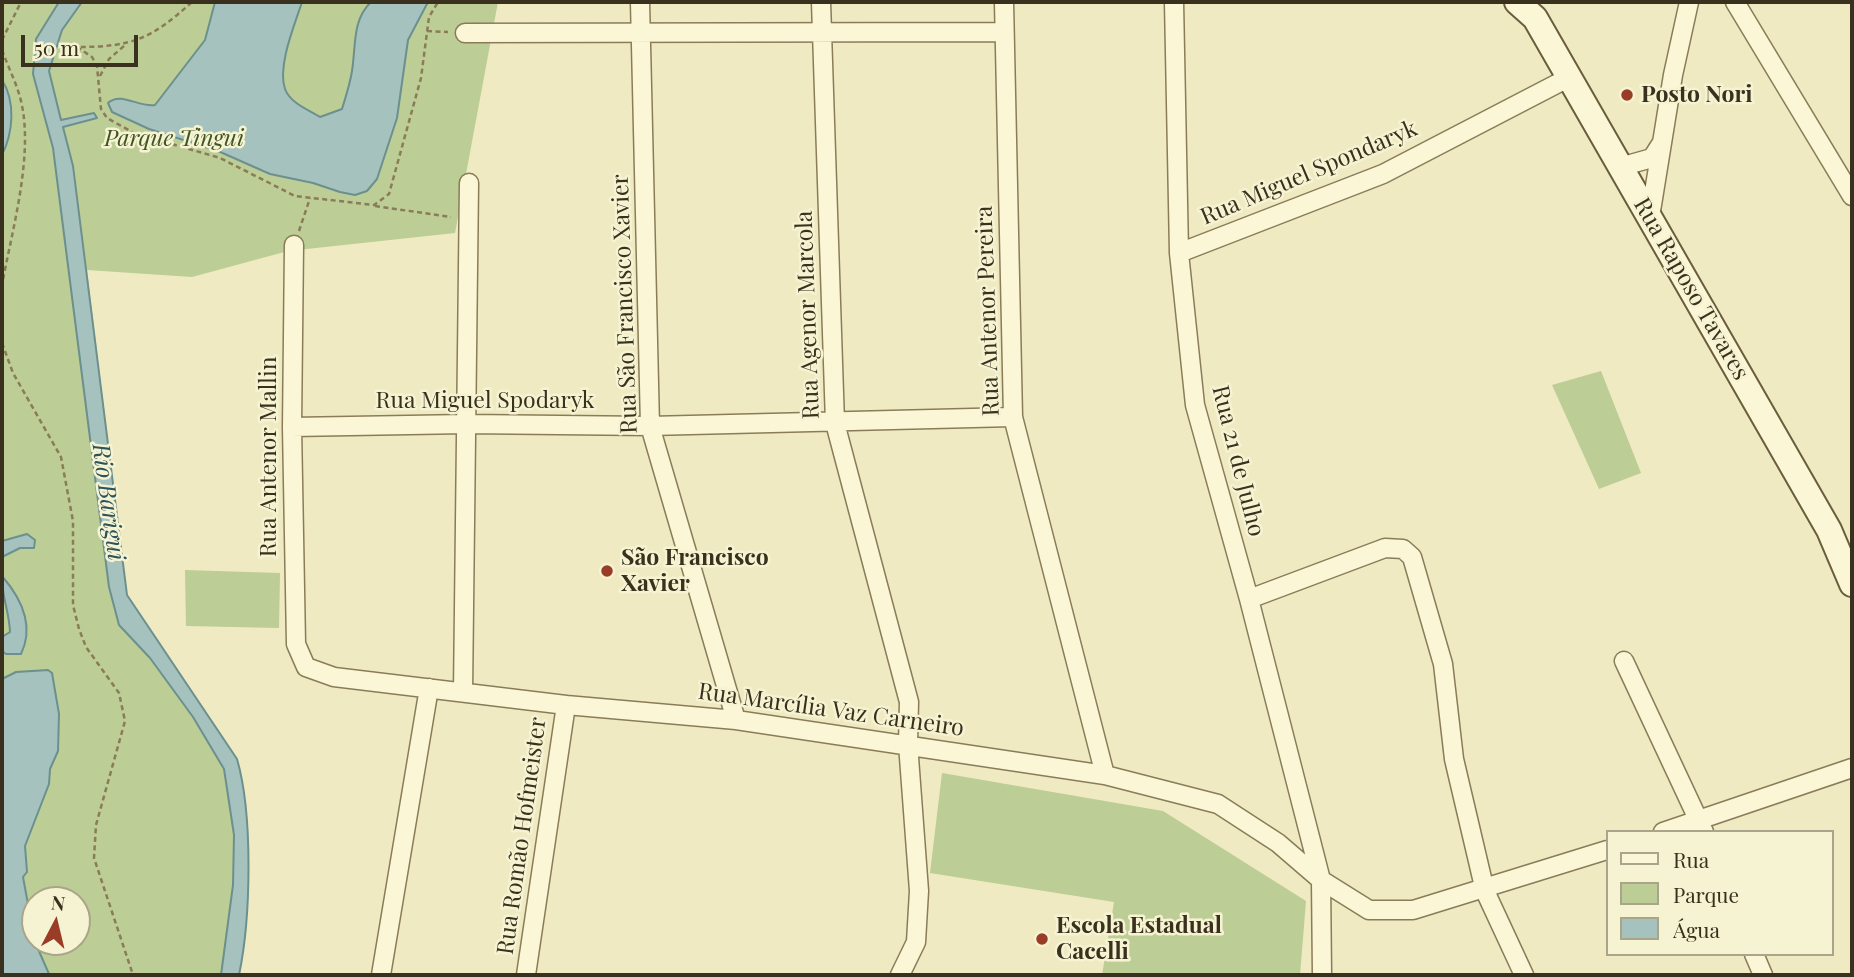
<!DOCTYPE html>
<html>
<head>
<meta charset="utf-8">
<style>
  body { margin:0 }
  #map { position:relative; width:1854px; height:977px; overflow:hidden; background:#efeac2; font-family:"Playfair Display",serif }
  canvas { display:block }
  .frame { position:absolute; inset:0; border:4px solid #39301d; pointer-events:none }
  .legend { position:absolute; left:1606px; top:830px; width:228px; height:126px; box-sizing:border-box; background:#f6f3d2; border:2px solid #aaa58a; margin:0; padding:9px 12px; list-style:none; font-size:21px; color:#39301d }
  .legend li { display:flex; align-items:center; gap:14px; height:35px }
  .legend b { width:35px; border:2px solid #aaa58a }
  .north { position:absolute; left:21px; top:886px; width:70px; height:70px; box-sizing:border-box; background:#f6f3d2; border:2px solid #aaa58a; border-radius:50%; rotate:7deg; font-size:19px; font-weight:700; line-height:28px; text-align:center; color:#39301d }
  .north::after { content:''; display:block; margin:auto; width:24px; height:32px; background:#9a3d27; clip-path:polygon(50% 0,100% 100%,50% 72%,0 100%) }
  .scale { position:absolute; left:21px; top:35px; width:117px; height:32px; box-sizing:border-box; border:4px solid #39301d; border-top:0; padding-left:9px; font-size:21px; line-height:24px; white-space:nowrap; color:#39301d; -webkit-text-stroke:5px #f6f3d2; paint-order:stroke }
</style>
</head>
<body>
<div id="map">
<canvas width="1854" height="977"></canvas>
<div class="frame"></div>
<ul class="legend">
<li><b style="height:9px;background:#faf6d6"></b>Rua</li>
<li><b style="height:19px;background:#bccd96"></b>Parque</li>
<li><b style="height:19px;background:#a5c2bf"></b>Água</li>
</ul>
<div class="north">N</div>
<div class="scale">50 m</div>
</div>
<script>
const c = document.querySelector('canvas').getContext('2d');
c.lineJoin = 'round';
function fill(path, color) { c.fillStyle = color; c.fill(path, 'evenodd'); }
function strokePath(path, color, width, dash) { c.strokeStyle = color; c.lineWidth = width; c.lineCap = dash ? 'butt' : 'round'; c.setLineDash(dash || []); c.stroke(path); }
function drawText(font, color, halo, rows, align = 'center') {
  c.font = font + ' "Playfair Display",serif'; c.lineWidth = 5; c.setLineDash([]); c.textBaseline = 'middle'; c.strokeStyle = halo; c.fillStyle = color; for (const [text, x, y, turn = 0] of rows) {
    c.save(); c.translate(x, y); c.rotate((+turn || 0) * Math.PI / 180); c.textAlign = isNaN(turn) ? turn : align; if (halo) c.strokeText(text, 0, 0); c.fillText(text, 0, 0); c.restore();
  }
}
fill(new Path2D(`
  M2,2H498L455,233L288,251L192,277L87,270L127,595L237,759C253,814 251,919 239,975H2ZM35,900H77V942H35Z
  M1601,371L1641,473L1599,489L1552,385Z
  M185,570L280,573L279,628L186,626Z
  M942,773L1163,811L1306,901L1300,975H1102L1114,902L930,873Z`), '#bccd96');
const water = new Path2D(`
  M59,2H82L62,30L49,71L61,120L94,113L97,118L63,127L73,166L127,595L237,759C253,814 251,918 239,975H221L233,885L234,835L224,769L193,717L150,658L119,625L109,587L53,148L33,74L36,39Z
  M215,2H302C295,24 277,66 285,89C290,103 309,110 320,117L342,109C346,96 350,84 352,71C356,46 352,20 371,2H428L408,40L397,118L377,179L367,191L355,195L340,192L313,183L270,174L218,151L149,129L112,112L108,103C121,91 139,108 155,105L205,40Z
  M2,80C16,102 13,133 2,155Z
  M27,534L35,540L34,548H20L2,557V541Z
  M2,576C21,598 35,625 21,654H6L2,651V637L10,632C9,610 2,599 2,576Z
  M48,670L52,673L59,714L58,751L50,769L49,784L25,846L27,872L23,877L35,942L49,974L2,975V679L16,672Z`);
fill(water, '#a5c2bf');
strokePath(water, '#6b908e', 2);
const minor = new Path2D(`
  M640,2L650,426L736,720
  M821,2L835,423L909,702L908,744L919,891L916,942L900,975
  M1004,2L1013,417L1105,775
  M1174,2L1179,253L1195,405L1249,599L1321,880L1322,975
  M1735,2L1852,196
  M465,33L1004,32
  M1620,167L1652,158L1661,144
  M1650,217L1673,75L1689,2
  M294,245L292,427L296,644L306,667L334,677L566,705L736,720L1105,775L1218,804L1278,843L1321,880L1369,910H1413L1607,850
  M1179,253L1383,174L1568,78
  M292,427L467,424L650,426L1013,417
  M1249,599L1385,548L1403,549L1412,557L1443,664L1454,759L1485,891L1524,975
  M1624,661L1704,832
  M463,692L469,183
  M1663,832L1852,768
  M1754,954L1763,975
  M381,975L429,688
  M526,975L566,705`);
const secondary = new Path2D(`
  M1517,2L1535,18L1829,530L1852,584`);
strokePath(minor, '#8a7c59', 21);
strokePath(secondary, '#6b5d3c', 28);
strokePath(new Path2D(`
  M192,2C151,39 133,47 77,47L92,57L97,66L101,109L107,118L134,133L220,158L295,196L374,205L389,194L421,78L429,17L438,2
  M427,31L448,32
  M2,40L21,2
  M2,50C8,67 17,84 21,101C34,155 12,230 2,285
  M100,76L109,59L124,46
  M375,206L451,217
  M299,231L310,198
  M2,343L13,373L61,457L73,521V605L79,629L86,647L119,693L125,721L96,825L94,858L133,975`), '#8a7c59', 2.5, [5, 3.5]);
strokePath(minor, '#faf6d6', 18);
strokePath(secondary, '#faf6d6', 24);
for (const [x, y, r, color] of [
  [1627,95,7,"#9a3d27"],
  [607,571,7,"#9a3d27"],
  [1042,939,7,"#9a3d27"]
]) { const dot = new Path2D(); dot.arc(x, y, r, 0, 2 * Math.PI); c.fillStyle = color; c.fill(dot); strokePath(dot, '#f6f3d2', 2.5); }
drawText('bold 23px', '#39301d', '#f6f3d2', [
  ["Posto Nori",1641,95],
  ["São Francisco",621,558],
  ["Xavier",621,584],
  ["Escola Estadual",1056,926],
  ["Cacelli",1056,952]
], 'left');
drawText('italic 23px', '#3f5623', '#f6f3d2', [
  ["Parque Tingui",174,139]
]);
drawText('23px', '#39301d', '#f6f3d2', [
  ["Rua Miguel Spondaryk",1309,173,-23],
  ["Rua Raposo Tavares",1691,289,60],
  ["Rua São Francisco Xavier",625,304,-92],
  ["Rua Antenor Pereira",988,311,-92],
  ["Rua Agenor Marcola",808,315,-92],
  ["Rua Miguel Spodaryk",485,401],
  ["Rua Antenor Mallin",269,457,-90],
  ["Rua 21 de Julho",1238,461,76],
  ["Rua Marcília Vaz Carneiro",831,710,8],
  ["Rua Romão Hofmeister",522,836,-82]
]);
drawText('italic 24px', '#2c5359', '#f6f3d2', [
  ["Rio Barigui",108,502,82]
]);
</script>
</body>
</html>
